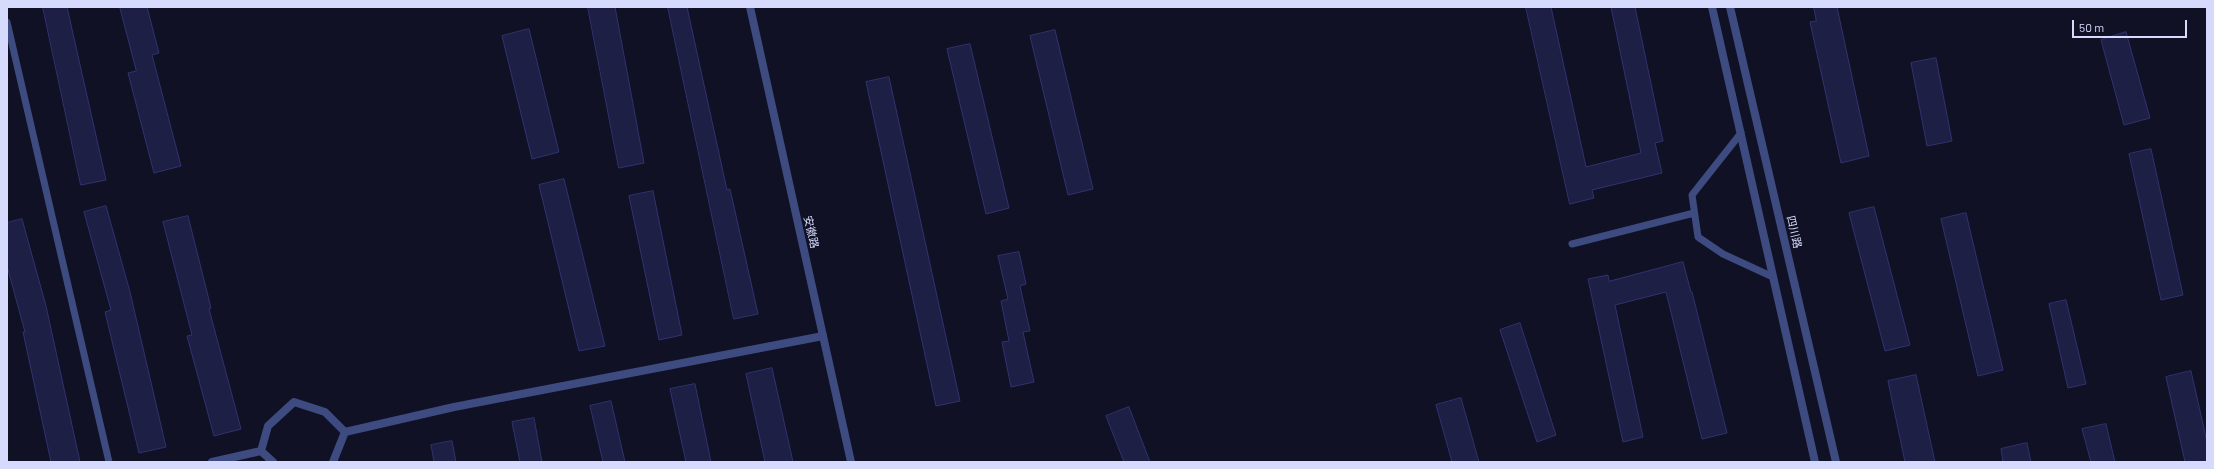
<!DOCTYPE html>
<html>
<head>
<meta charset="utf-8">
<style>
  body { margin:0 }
  #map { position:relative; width:2214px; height:469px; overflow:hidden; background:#101125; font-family:Barlow,sans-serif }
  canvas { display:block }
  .frame { position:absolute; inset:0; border:8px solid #d6dbfd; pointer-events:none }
  .scale { position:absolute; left:2072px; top:20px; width:115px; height:18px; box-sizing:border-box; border:2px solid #d6dbfd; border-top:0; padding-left:5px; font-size:12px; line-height:14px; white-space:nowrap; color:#d6dbfd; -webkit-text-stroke:3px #101125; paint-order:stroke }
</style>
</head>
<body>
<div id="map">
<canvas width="2214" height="469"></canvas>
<div class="frame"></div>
<div class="scale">50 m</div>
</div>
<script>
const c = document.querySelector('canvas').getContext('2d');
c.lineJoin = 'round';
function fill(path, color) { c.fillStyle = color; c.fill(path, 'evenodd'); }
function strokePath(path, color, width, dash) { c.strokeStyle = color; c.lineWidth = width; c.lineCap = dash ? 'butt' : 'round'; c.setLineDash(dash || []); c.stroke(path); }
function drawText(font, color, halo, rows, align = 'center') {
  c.font = font + ' Barlow,"Noto Sans SC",sans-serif'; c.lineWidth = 4; c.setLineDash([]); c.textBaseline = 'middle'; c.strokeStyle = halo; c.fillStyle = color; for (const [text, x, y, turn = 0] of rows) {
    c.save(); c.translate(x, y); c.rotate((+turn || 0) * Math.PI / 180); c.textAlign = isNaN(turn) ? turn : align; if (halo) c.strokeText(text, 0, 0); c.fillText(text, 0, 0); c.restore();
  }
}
const building = new Path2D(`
  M43,7H67L106,180L81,185Z
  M120,7H147L159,53L152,55L181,166L154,173L128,73L136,71Z
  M588,7H615L644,163L619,168Z
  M668,7H687L727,190L730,189L758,314L734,319Z
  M1526,7H1551L1586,167L1641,153L1611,7H1635L1663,141L1655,143L1662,173L1592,190L1594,198L1570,204Z
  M1814,7H1837L1869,156L1841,163L1810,22L1816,21Z
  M529,29L559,152L532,159L502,36Z
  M1055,30L1093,189L1068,195L1030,36Z
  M2126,32L2150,118L2124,125L2101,40Z
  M970,44L1009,208L986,214L947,49Z
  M1936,58L1952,141L1927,146L1911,63Z
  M889,77L960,401L936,406L866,82Z
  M2151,149L2183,295L2161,300L2129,154Z
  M564,179L605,346L579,351L539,185Z
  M653,191L682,335L659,340L629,196Z
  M106,206L130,292L166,447L139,453L105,312L111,310L84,212Z
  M1874,207L1910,345L1885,351L1849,213Z
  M1966,213L2003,370L1978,376L1941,219Z
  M188,216L211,308L209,309L241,429L214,436L187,336L192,335L163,222Z
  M22,219L46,306L80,462H51L23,332H25L7,266V223Z
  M1019,252L1026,284L1020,286L1030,331L1023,332L1034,382L1011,387L1002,342L1009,341L1001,301L1008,299L998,256Z
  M1683,262L1691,292H1692L1727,433L1702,439L1666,292L1615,305L1643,437L1623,442L1588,279L1608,275L1609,281Z
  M2066,300L2086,384L2068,388L2049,304Z
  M1520,323L1556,435L1537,442L1500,330Z
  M772,368L793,462H765L746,374Z
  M2191,371L2207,442V462H2185L2166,377Z
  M1916,375L1935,462H1905L1888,381Z
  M695,384L711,462H686L670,389Z
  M1461,398L1479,462H1452L1436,405Z
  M611,401L625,462H603L590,406Z
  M1129,407L1150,462H1124L1106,416Z
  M534,418L542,462H520L512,422Z
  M2106,424L2115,462H2091L2082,429Z
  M452,441L456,462H434L431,445Z
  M2027,443L2031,462H2003L2001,449Z`);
fill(building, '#1d1f45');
strokePath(building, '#30336f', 1);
strokePath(new Path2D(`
  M7,22L109,462
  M1741,133L1692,195L1698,237L1723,254L1773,277
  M1572,244L1694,213`), '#3e4b81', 7);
strokePath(new Path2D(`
  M345,432L454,407L823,336
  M212,462L261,451
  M273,462L261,451L268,426L294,402L325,412L345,432
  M333,462L345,432`), '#3e4b81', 8);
strokePath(new Path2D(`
  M750,7L851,462
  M1712,7L1815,462
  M1730,7L1836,462`), '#3e4b81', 8);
drawText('11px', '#d6dbfd', '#101125', [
  ["安徽路",811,232,77],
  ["四川路",1794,232,77]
]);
</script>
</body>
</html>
